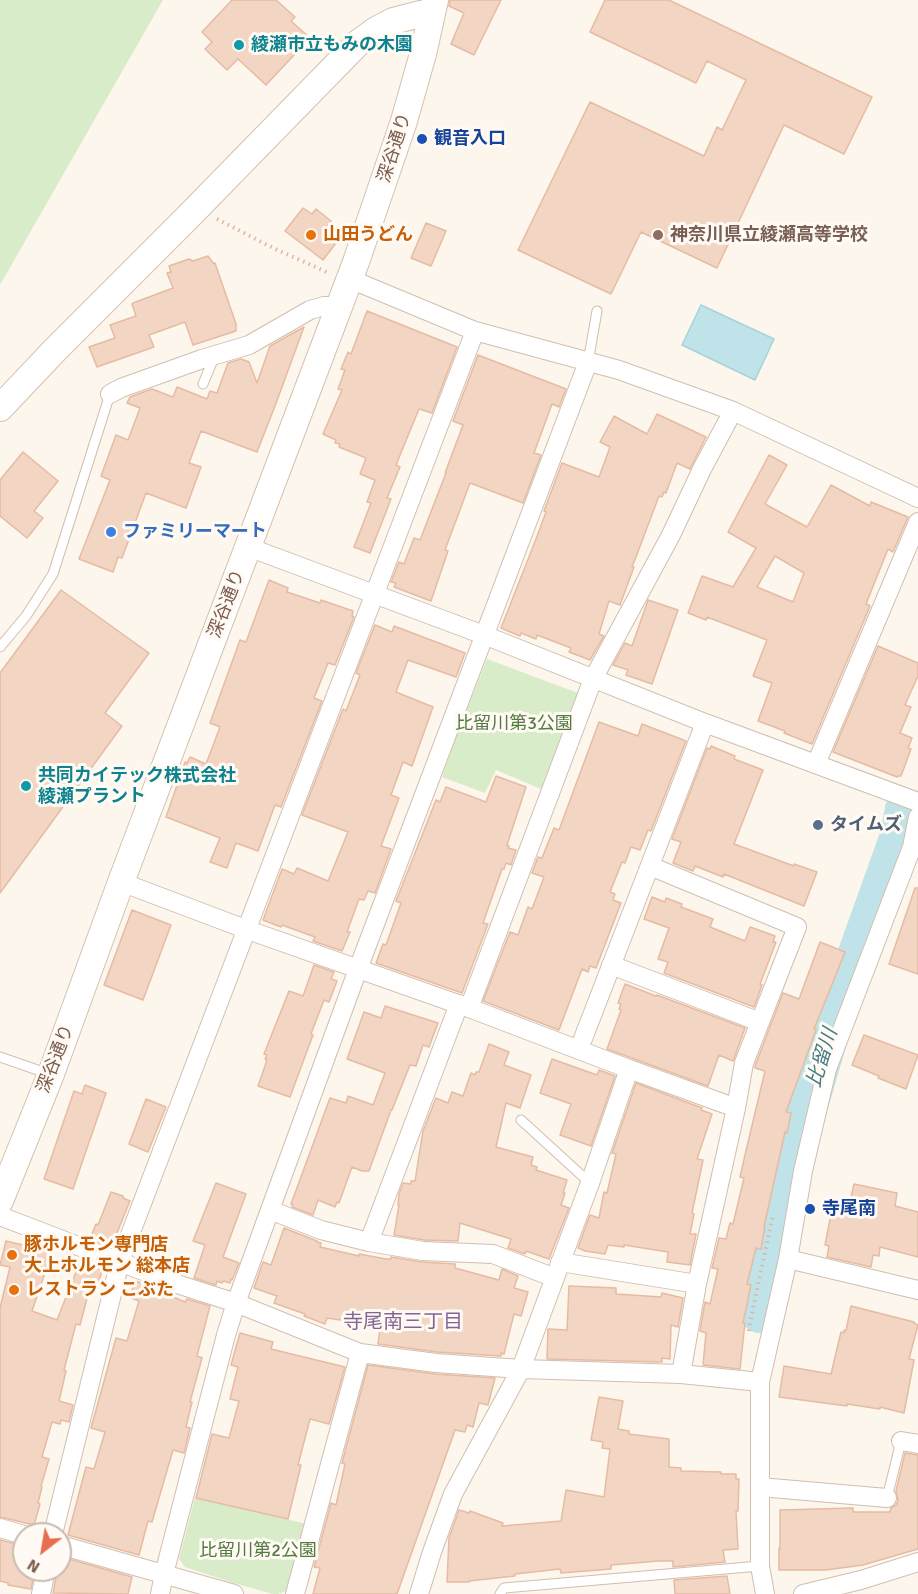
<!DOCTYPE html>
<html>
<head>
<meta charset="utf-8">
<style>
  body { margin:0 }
  #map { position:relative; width:918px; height:1594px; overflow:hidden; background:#fdf6ec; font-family:Signika,sans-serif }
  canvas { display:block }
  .north { position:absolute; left:12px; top:1522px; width:60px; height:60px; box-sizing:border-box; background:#fffaf3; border:2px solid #cabbb1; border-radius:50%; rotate:211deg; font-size:16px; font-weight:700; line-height:24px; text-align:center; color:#7a5c4d }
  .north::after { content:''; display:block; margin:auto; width:21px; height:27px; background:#e76f51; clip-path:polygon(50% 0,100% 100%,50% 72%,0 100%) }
</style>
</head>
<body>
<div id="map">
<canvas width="918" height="1594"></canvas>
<div class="north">N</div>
</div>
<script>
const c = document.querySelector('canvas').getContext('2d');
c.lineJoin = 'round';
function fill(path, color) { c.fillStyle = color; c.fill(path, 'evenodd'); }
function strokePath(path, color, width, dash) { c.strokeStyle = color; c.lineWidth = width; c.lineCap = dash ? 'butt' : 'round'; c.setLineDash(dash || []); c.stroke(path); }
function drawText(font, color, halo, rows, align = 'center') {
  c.font = font + ' Signika,"Noto Sans JP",sans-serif'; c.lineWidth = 6; c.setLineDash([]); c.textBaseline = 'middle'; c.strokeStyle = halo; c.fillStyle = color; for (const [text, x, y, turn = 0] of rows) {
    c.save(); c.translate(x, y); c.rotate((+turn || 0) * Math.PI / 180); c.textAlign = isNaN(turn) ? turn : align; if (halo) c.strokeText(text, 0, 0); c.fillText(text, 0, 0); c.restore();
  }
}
fill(new Path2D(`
  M0,0H163L0,285Z
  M487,659L578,693L541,789L496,770L485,793L442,777L458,732Z
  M195,1498L307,1524L286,1591L278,1594H273L230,1582L185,1567L179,1559Z`), '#d8ecc9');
const water = new Path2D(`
  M701,305L774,339L755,380L682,345Z`);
fill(water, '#bfe3e8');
strokePath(water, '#a5d3da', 1.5);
strokePath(new Path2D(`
  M760,1313L805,1116L829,1034L900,836L905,809`), '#bfe3e8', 40);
const building = new Path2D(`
  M232,0H276L295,17L291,21L310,38L266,85L238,59L227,70L205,49L212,42L202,32Z
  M450,0H501L474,55L451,44L464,13L449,6Z
  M605,0H669L872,97L844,154L784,125L717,268L641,232L611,294L518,250L590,102L704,156L717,127L722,130L746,80L707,61L696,83L590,32Z
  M303,208L312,214L316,209L331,221L326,228L339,239L323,260L285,231Z
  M426,223L446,231L431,266L411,258Z
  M208,256L213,263H215L236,324V331L193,345L185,322L149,335L154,347L97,367L89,347L115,338L110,325L136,316L132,304L133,303L173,288L167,273L171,272L169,266L189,259L193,261Z
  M367,311L457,347L432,413L419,409L396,465L400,467L387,498L391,499L370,553L354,547L371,503L367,502L375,480L360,474L366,458L339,447L340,444L335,443L336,440L323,434L342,390L338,389L345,370L341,369L348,352L351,354Z
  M304,327L275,406L257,452L201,431L189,463L201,467L186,508L146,493L122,558L118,557L113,572L79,559L110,480L101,476L116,435L128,440L140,408L127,403L130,397L152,389L173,397L177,387L207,399L210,391L217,393L228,363L241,359L249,362L257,383L270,346Z
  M478,355L566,389L559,407L552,404L534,453L541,455L523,503L470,483L445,550L448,551L431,601L394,587L396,583L391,582L399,562L404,564L414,538L420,540L446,473H445L463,425L453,421Z
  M657,414L706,437L690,469L677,463L666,493L664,492L662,497L659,496L636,557L632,567H634L620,605L609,601L599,634L604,636L590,660L569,652L571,648L537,635L536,639L521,633L520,636L501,628L536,539L546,512L544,511L562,463L599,477L610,447L600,442L614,416L647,434Z
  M23,452L58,481L34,511L43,518L27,538L0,516V480Z
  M769,455L787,465L765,504L807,527L831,485L870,506L871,502L908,517L893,552L888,549L866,604L870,606L812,744L784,733L785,731L758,721L772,683L753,676L767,640L707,617L706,620L688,613L702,576L733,587L756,548L728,532ZM775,556L804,573L793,602L757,587Z
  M269,580L288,588L287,592L320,603L321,600L353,611L352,616L354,617L335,665L328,663L314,698L322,701L281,807L275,805L258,851L236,843L227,868L210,862L220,838L166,817L185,762L187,763L190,757L206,764L220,727L210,723L240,640L246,642Z
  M61,590L149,653L105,713L122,726L0,893V673Z
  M648,600L678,610L652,684L626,675L628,670L613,665L625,643L632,646Z
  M375,625L392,632L394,626L465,653L456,677L408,660L396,692L433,707L412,766L403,762L391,795L399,798L381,846L391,849L375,893L368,891L364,900L359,899L347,932H350L342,951L313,941L315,937L282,925L281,927L263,920L282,869L294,874L297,868L328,881L348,832L302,815L343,709L346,711L360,675L356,673Z
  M878,646L918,663V676L905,705L911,707L900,733L912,738L908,748L911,749L901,776H898L897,777L833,752Z
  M599,722L638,736L642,724L686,741L651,831L648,830L640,850L631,847L625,863L622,862L610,892L615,894L613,900L621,903L596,968L590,966L588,972L582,969L559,1030L483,1001L510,932L518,935L528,907L532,909L544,877L532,873L538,857L542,858L554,828L559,830Z
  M711,746L735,756L734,759L763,770L734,844L794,866V864L817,872L804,906L724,874L723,877L695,866L693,871L673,863L681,842L672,839L707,748L710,749Z
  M496,776L526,787L507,845L509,846L508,848L516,850L511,865L506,863L504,869H502L483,923L488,924L462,993L376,963L383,944L386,945L401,903L396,901L436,800L440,802L446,787L486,802Z
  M915,888H918V974L889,964Z
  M652,897L665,902L666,898L682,904L681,907L713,919L710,927L745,941L750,927L775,936L773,942H776L760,984L762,985L754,1007L664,973L668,962L658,959L669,928L644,919Z
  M132,910L171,925L143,1000L104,985Z
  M820,942L845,952L814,1029L816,1030L786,1112L791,1113L787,1133L785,1132L764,1227H765L761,1249L756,1248L747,1284L751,1285L743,1323H745L740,1369L703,1365L706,1333L700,1331L705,1302L710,1304L718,1269L712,1268L719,1238L726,1239L730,1223L733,1224L744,1178L740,1177L745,1155L765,1071L755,1068V1066L783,993L799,999Z
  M314,965L334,972L331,979L337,981L329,1002L324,1000L311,1034L313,1035L290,1097L258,1086L267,1060L265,1059L267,1055L264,1054L289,991L303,996Z
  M625,984L656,996L657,995L745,1028L733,1061L719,1055L708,1086L607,1049L621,1010L619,1009L621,1004L618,1003Z
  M385,1006L438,1023L429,1047L423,1045L416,1066L410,1065L392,1110H391L369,1171H362L352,1167L339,1203L337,1202L335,1207L318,1200L313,1215L292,1207L293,1205L291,1204L330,1098L346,1103L348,1096L373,1105L385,1073L347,1059L364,1012L381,1018Z
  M864,1035L918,1055L906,1089L878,1078L879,1076L852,1065Z
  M489,1044L509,1052L504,1065L531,1075L520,1108L506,1103L496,1147L533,1157L531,1165L537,1167L536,1170L567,1180L563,1193H565L561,1205L569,1208L549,1259L526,1251L525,1254L508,1248L511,1239L460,1223L458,1241L424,1240L394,1235L399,1205H398L399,1194L403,1183L411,1184V1181H415L423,1131L436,1098L448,1103L452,1092L463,1096L471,1073L475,1075L476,1072H479Z
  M552,1059L597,1075L599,1070L615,1076L591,1146L560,1135L571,1104L540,1093Z
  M636,1083L702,1108L701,1110L712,1114L697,1159L703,1160L692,1213L694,1214L690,1234H696L690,1265L667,1262L668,1252L624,1245V1247L608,1245L605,1254L585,1251L578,1248L590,1215L599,1218L604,1192L607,1193L616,1154L612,1153Z
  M85,1085L106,1093L73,1189L44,1179L74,1091L82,1094Z
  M146,1099L166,1107L148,1152L129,1144Z
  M216,1183L246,1194L223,1257L239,1263L232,1280L231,1279L230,1283L223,1281L222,1283L217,1281L216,1285L194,1278L205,1245L193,1241Z
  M854,1184L897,1193L895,1206L918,1212V1257L880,1247L879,1256L873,1255L871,1267L827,1257L829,1246L825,1245L833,1204L849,1207Z
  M111,1192L123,1196V1198L130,1201L112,1245L110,1244L109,1246L90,1239L96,1224L98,1225Z
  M284,1228L317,1241V1242L321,1243L320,1247L359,1256V1254L386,1259H391V1257L422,1262L455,1264V1268L499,1280L502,1269L518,1276L514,1288L528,1292L521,1316L514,1314L504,1354L501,1353V1356L437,1352L378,1344L380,1328L360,1325V1323L327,1318L325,1324L304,1316L305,1314L274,1303L277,1296L254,1288L263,1262L271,1265Z
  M6,1241L52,1252L32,1311L57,1320L81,1259L103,1268L95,1293L89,1291L80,1325L76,1324L64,1370L66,1371L59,1401L73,1405L69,1422L61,1420L60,1424L52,1422L42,1457L49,1459L41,1486L42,1487L38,1503L40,1504L34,1525L0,1517V1308L10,1267L0,1265Z
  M136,1281L185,1302L187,1299L210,1306L197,1356L202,1358L190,1402H192L186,1427L190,1428L184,1453L173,1450L152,1522L148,1521L139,1555L68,1535L86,1467L94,1469L105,1432L91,1428L116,1338L127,1341L139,1301L129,1297Z
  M569,1286L616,1288V1294L661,1297L662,1293L683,1298L678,1327L671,1325L670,1359L662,1358V1362L547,1359L548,1329L567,1330Z
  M851,1306L914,1322V1323L918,1325L909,1359L914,1360L904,1413L880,1407V1409L847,1404V1406L779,1397L784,1366L831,1374L841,1332L844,1333V1330L846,1331Z
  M240,1333L273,1342L271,1349L345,1367L329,1424L310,1419L298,1465H301L288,1519L196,1498L212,1434L229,1438L239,1401L230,1399L238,1367L231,1365Z
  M368,1365L435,1374L495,1378L488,1405L479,1403L473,1427L467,1425L465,1432L455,1430L397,1594H313L320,1568L314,1567L331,1503L336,1505L345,1464L342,1463Z
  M599,1397L623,1401L618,1429L629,1431V1434L669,1439V1467L681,1468V1471L721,1472V1474H736V1479H739L738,1511H736L738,1549L723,1550L725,1562L673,1567V1561H658L611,1565V1569L561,1573L560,1569L515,1574V1576L469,1581V1582H447L449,1538L459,1510L469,1513L470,1511L503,1523L502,1526L561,1521L566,1490L604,1497L610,1449L602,1448L603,1442L591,1440Z
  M905,1453L918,1455V1549L863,1565L826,1570H779V1548L780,1549V1510L853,1508V1512H890L891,1508L896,1505L898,1500L896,1491Z
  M0,1540L24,1546V1570H35L31,1589L8,1585V1583L0,1581Z
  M62,1557L132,1577L128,1594L53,1593L57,1572L59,1573L60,1570Z
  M727,1576L730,1594H675L674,1580Z`);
fill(building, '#f3d5c3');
strokePath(building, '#e6bba3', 1.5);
const lane = new Path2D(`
  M588,362L597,311
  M203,384L215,355
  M0,647L26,616L53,574L110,394
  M0,1057L49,1074
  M521,1120L590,1183
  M887,1498L901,1441
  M500,1594L504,1588L760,1566`);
const street = new Path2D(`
  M350,279L475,331L619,370L733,411L918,498
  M110,394L121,388L202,359L249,345L310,310L324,306H340
  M248,547L484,635L705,723L918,802
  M816,764L918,522
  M650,866L797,927L744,1063L736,1108L697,1284L681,1374
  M121,882L248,930L469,1008L629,1069L590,1183L521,1369L453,1494L432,1552L419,1594
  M611,965L760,1022
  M469,1008L593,679L671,535L702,469L733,411
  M579,1049L705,723
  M629,1069L736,1108
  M270,1210L321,1230L369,1242L423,1251L493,1254L555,1278
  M0,1216L177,1284L236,1303L360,1353L436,1363L521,1369L681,1374L760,1382
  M369,1242L459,1004
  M788,1259L918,1290
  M560,1262L697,1284
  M901,1441L918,1444
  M760,1487L887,1498
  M0,1528L24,1535
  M53,1534L120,1261L475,331
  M60,1545L234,1594
  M41,1594L46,1570
  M160,1594L164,1574L226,1335L236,1303L358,969L588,362
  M295,1594L360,1353
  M765,1594L760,1566V1382L788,1259L803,1171L827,1069L912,847L918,817
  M803,1594L861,1580L918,1562`);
const secondary = new Path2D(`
  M0,408L54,351L187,218L358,43L376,30L393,21L432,11
  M0,1201L51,1074L121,882L356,262L404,121L423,54L435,0`);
strokePath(lane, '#d1beb0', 11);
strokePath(street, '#d1beb0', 20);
strokePath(secondary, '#d6c0b0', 28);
strokePath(new Path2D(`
  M217,219L273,248L329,273
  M749,1331L751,1318L773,1215`), '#d9b8a5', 4, [1.5, 4.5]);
strokePath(lane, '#fff', 9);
strokePath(street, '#fff', 18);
strokePath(secondary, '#fff', 26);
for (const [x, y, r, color] of [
  [239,45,6,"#0f9aa8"],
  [422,139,6,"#1a4fb4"],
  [311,235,6,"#e8710a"],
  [658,235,6,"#8d6e63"],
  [111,532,6,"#3f7fe0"],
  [26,786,6,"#0f9aa8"],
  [818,825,6,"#5c6f8a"],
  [810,1209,6,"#1a4fb4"],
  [12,1255,6,"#e8710a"],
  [14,1290,6,"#e8710a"]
]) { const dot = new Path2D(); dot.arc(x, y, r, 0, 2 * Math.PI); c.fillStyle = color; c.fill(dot); strokePath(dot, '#fffaf3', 2); }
drawText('bold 18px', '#0d838f', '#fffaf3', [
  ["綾瀬市立もみの木園",251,45],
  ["共同カイテック株式会社",38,776],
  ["綾瀬プラント",38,797]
], 'left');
drawText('bold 18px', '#164399', '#fffaf3', [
  ["観音入口",434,139],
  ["寺尾南",822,1209]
], 'left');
drawText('18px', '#7a5c4d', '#fffaf3', [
  ["深谷通り",395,148,-72],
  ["深谷通り",227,604,-69],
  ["深谷通り",56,1059,-69]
]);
drawText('bold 18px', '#c56008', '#fffaf3', [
  ["山田うどん",323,235],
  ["豚ホルモン専門店",24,1245],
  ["大上ホルモン 総本店",24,1266],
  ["レストラン こぶた",26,1290]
], 'left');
drawText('bold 18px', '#785e54', '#fffaf3', [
  ["神奈川県立綾瀬高等学校",670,235]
], 'left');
drawText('bold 18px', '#366cbe', '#fffaf3', [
  ["ファミリーマート",123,532]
], 'left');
drawText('18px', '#537a41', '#fffaf3', [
  ["比留川第3公園",514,724],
  ["比留川第2公園",258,1551]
]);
drawText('bold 18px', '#4e5e75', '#fffaf3', [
  ["タイムズ",830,825]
], 'left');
drawText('italic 20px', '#437c86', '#fffaf3', [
  ["比留川",823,1058,-73]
]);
drawText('20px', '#846695', '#fffaf3', [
  ["寺尾南三丁目",403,1323]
]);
</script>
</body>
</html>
